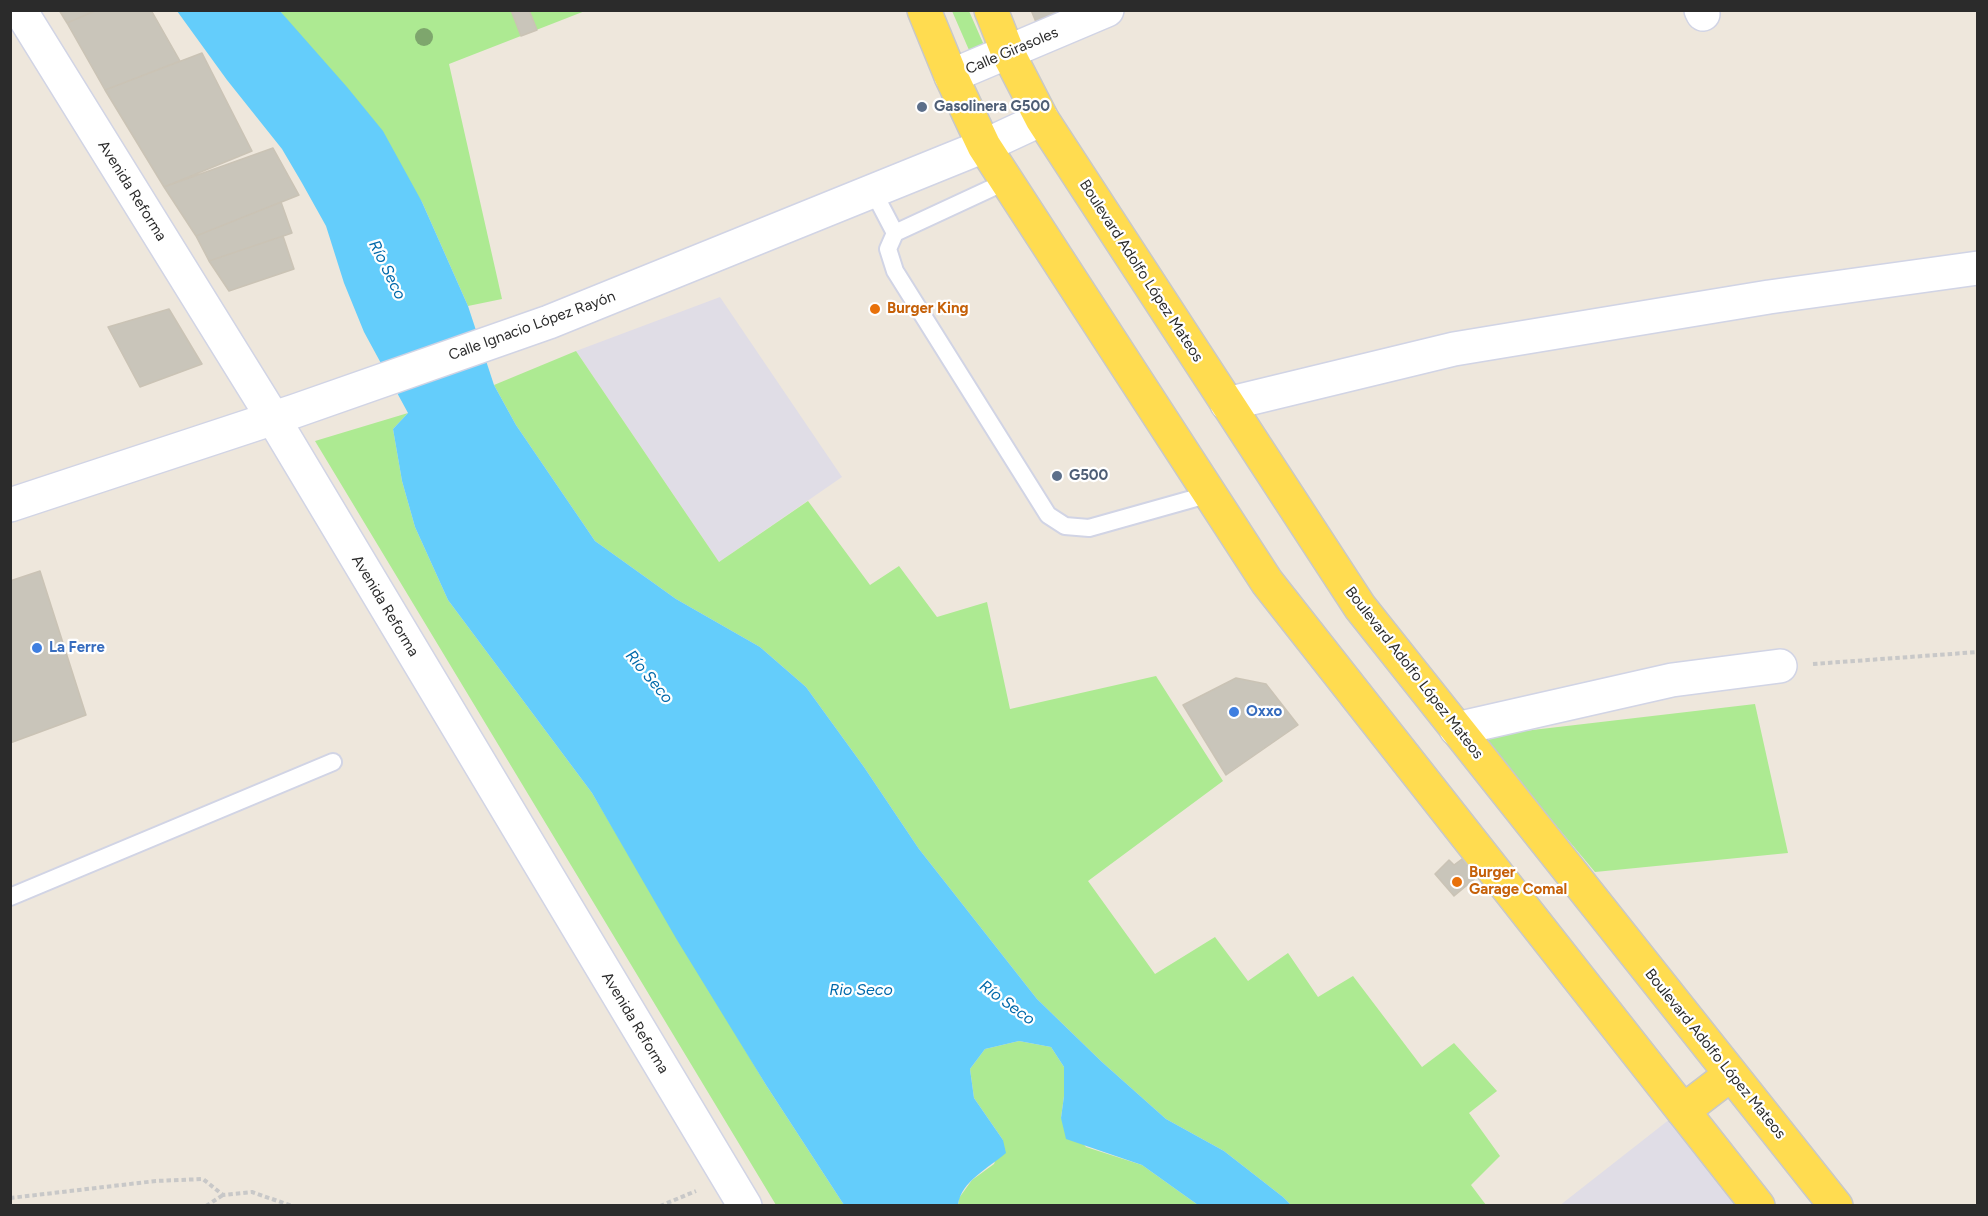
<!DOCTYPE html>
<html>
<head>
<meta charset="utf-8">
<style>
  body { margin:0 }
  #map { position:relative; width:1988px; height:1216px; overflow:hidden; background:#eee7dc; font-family:Figtree,sans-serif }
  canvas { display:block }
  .frame { position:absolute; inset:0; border:12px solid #2b2b2b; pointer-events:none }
</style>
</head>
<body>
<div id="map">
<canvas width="1988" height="1216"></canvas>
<div class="frame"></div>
</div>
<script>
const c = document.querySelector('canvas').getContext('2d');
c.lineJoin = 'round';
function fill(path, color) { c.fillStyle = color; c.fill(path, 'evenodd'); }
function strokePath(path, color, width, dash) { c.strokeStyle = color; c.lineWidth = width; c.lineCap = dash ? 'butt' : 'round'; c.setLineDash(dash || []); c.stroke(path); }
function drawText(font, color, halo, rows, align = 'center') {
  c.font = font + ' Figtree,sans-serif'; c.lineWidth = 4.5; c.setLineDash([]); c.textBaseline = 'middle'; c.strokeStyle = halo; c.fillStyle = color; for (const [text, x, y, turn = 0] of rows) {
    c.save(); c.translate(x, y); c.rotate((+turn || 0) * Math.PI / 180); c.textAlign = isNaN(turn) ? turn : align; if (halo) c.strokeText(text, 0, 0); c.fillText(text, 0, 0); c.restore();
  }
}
fill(new Path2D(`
  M720,297L842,477L719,562L576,351Z
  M1670,1119L1738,1206H1559Z`), '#e0dde6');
fill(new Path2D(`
  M280,11H585L449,64L502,299L468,306L422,202Z
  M952,11H969L994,68L979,73Z
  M576,351L719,562L808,501L870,585L899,566L937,617L987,602L1010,709L1156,676L1223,781L1088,881L1155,974L1215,937L1248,981L1288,953L1318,997L1353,976L1422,1067L1454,1043L1497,1091L1469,1113L1500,1156L1471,1185L1486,1205H1291L1283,1197L1224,1151L1166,1119L1102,1062L1037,999L919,849L864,767L806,687L760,647L676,599L595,541L516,425L494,385Z
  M408,413L393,429L402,481L415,527L448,600L592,793L766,1085L844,1205H776L315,441Z
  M1755,704L1788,853L1595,872L1481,736Z
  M1019,1041L1051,1047L1064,1067V1096L1061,1118L1086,1147L1142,1165L1198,1205L958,1206L959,1198L972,1180L994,1164L1003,1140L974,1098L970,1069L985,1049Z`), '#adea92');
fill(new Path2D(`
  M177,11H280L347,87L383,131L422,202L468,306L494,385L516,425L595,541L676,599L760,647L806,687L864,767L919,849L1037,999L1102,1062L1166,1119L1224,1151L1283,1197L1291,1205H1198L1142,1165L1066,1139L1061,1118L1064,1096V1067L1051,1047L1019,1041L985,1049L970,1069L974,1098L1003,1140L1006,1153C989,1168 961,1181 958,1205H844L766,1085L677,940L592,793L448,600L415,527L402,481L393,429L408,413L364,332L344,283L326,226L302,183L282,149L227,80Z`), '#64cdfb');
const building = new Path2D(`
  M59,10H97L67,23Z
  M97,10H151L180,61L105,90L67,23Z
  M511,10H529L537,30L521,36Z
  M1031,10H1078L1038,27Z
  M202,53L252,151L164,187L105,90Z
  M273,148L299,195L196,236L164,187Z
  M281,202L292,233L209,261L196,236Z
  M283,236L294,269L229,291L209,261Z
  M169,309L202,364L140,387L108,327Z
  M40,571L86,715L10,743V581Z
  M1236,678L1266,684L1298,725L1226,775L1183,705Z
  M1462,859L1477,877L1454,896L1435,874L1449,860L1454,865Z`);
fill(building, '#c9c5ba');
strokePath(building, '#cac3b5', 1.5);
const lane = new Path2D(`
  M1007,181L895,233L888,249L895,271L1048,515L1065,526L1089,528L1210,494
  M873,191L895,233
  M10,897L333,762`);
const street = new Path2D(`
  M20,10L273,418L745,1206
  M1701,10L1703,14
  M951,76L1107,10
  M1227,404L1454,349L1769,297L1978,268
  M1456,729L1672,680L1780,666`);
const secondary = new Path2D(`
  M10,505L295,411L549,322L984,146L1042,119`);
const primary = new Path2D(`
  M924,10L951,76L984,146L1267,582L1758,1206
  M991,10L1008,53L1042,119L1360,607L1836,1206
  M1683,1111L1730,1075`);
strokePath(lane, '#d1d4e5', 20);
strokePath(street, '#d1d4e5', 36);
strokePath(secondary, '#d1d4e5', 36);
strokePath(primary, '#c8c8c8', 36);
strokePath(new Path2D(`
  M1813,664L1978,652
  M10,1198L156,1181L203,1179L223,1195L252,1192L292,1206
  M206,1206L223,1195
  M660,1206L696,1191`), '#c8c8c8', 4, [4.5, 3]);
strokePath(lane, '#fff', 16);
strokePath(street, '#fff', 33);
strokePath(secondary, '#fff', 33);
strokePath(primary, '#ffdc50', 33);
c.fillStyle = '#7ea66d';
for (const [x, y] of [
  [424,37]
]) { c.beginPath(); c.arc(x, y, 9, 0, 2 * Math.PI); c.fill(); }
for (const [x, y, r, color] of [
  [922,107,6,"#5c6f8a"],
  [875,309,6,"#e8710a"],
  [1057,476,6,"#5c6f8a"],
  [37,648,6,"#3f7fe0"],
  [1234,712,6,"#3f7fe0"],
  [1457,882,6,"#e8710a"]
]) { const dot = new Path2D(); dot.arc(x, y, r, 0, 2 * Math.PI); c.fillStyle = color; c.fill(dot); strokePath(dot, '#fff', 2); }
drawText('15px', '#2b2b2b', '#fff', [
  ["Calle Girasoles",1012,51,-23],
  ["Avenida Reforma",132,191,58],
  ["Boulevard Adolfo López Mateos",1141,271,57],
  ["Calle Ignacio López Rayón",532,326,-20],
  ["Avenida Reforma",385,606,59],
  ["Boulevard Adolfo López Mateos",1414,673,52],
  ["Avenida Reforma",635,1023,59],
  ["Boulevard Adolfo López Mateos",1715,1054,51]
]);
drawText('bold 15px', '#4e5e75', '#fff', [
  ["Gasolinera G500",934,107],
  ["G500",1069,476]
], 'left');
drawText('bold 15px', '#c56008', '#fff', [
  ["Burger King",887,309],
  ["Burger",1469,873],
  ["Garage Comal",1469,890]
], 'left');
drawText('bold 15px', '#366cbe', '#fff', [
  ["La Ferre",49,648],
  ["Oxxo",1246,712]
], 'left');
drawText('italic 16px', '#0069aa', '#fff', [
  ["Río Seco",387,270,64],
  ["Río Seco",649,677,50],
  ["Rio Seco",861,990],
  ["Río Seco",1007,1003,36]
]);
</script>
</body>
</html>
